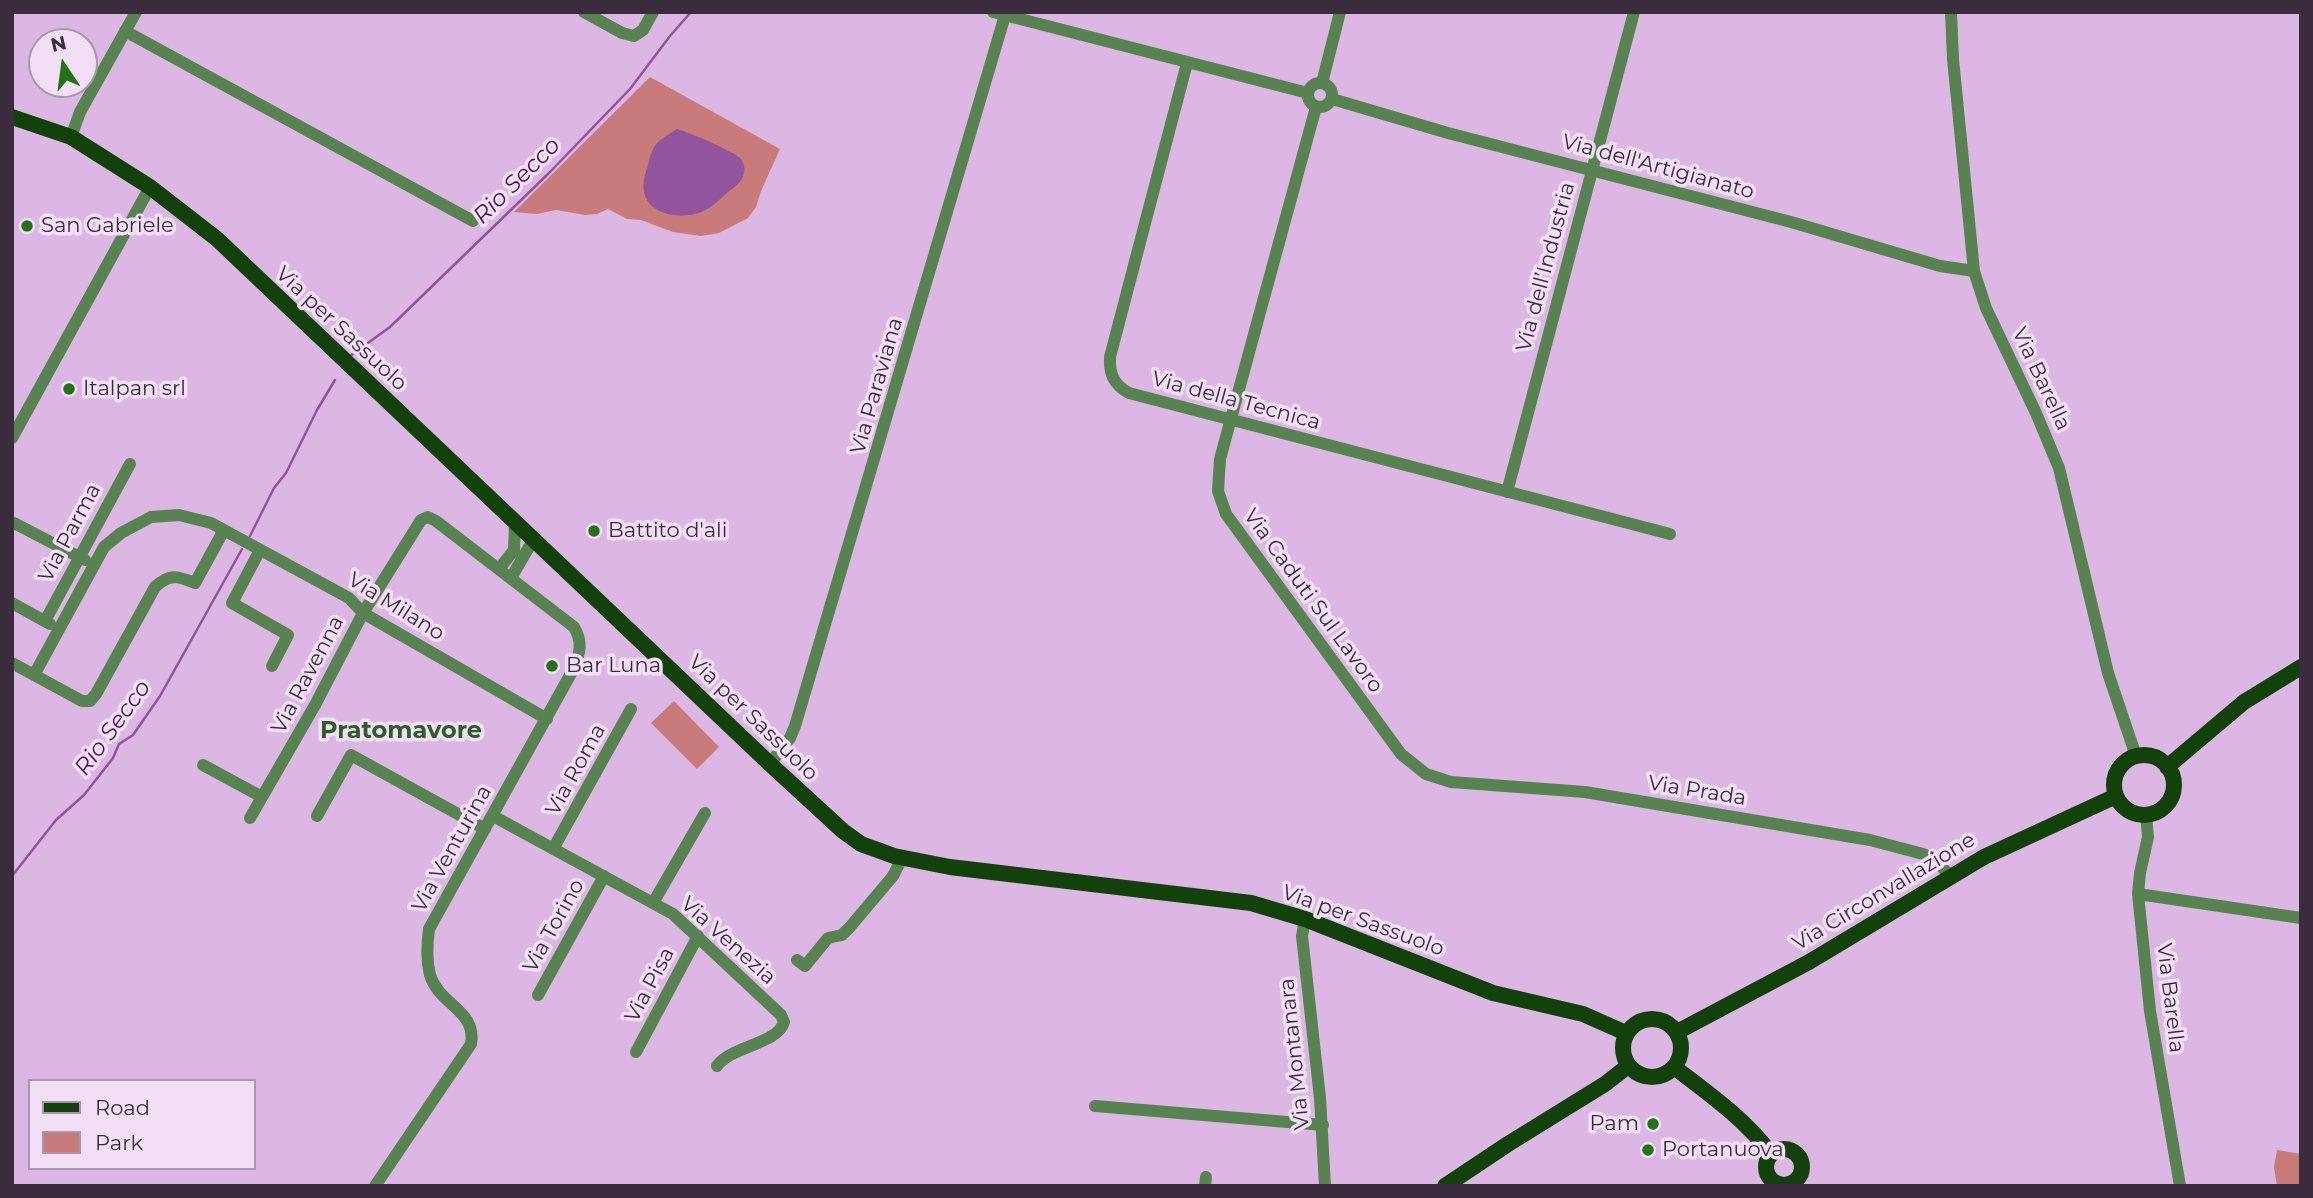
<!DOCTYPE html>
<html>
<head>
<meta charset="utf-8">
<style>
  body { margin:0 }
  #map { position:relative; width:2313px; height:1198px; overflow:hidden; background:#dcb7e3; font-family:Montserrat,sans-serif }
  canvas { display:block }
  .frame { position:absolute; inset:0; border:14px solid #3a2c3d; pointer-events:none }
  .legend { position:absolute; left:28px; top:1079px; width:228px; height:91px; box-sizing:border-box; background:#f2dff5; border:2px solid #a897ab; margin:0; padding:9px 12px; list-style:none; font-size:21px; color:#3a2c3d }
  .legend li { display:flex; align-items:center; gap:14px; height:35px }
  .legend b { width:35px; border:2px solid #a897ab }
  .north { position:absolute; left:28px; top:28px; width:70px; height:70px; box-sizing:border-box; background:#f2dff5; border:2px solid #a897ab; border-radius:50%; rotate:347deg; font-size:19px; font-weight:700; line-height:28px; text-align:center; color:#3a2c3d }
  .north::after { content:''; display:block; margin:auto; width:24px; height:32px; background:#247218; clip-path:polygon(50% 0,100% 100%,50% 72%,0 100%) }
</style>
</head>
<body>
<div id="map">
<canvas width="2313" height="1198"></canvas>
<div class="frame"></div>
<ul class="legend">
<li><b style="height:9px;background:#12410b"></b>Road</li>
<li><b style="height:19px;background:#c87b7a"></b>Park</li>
</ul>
<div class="north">N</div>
</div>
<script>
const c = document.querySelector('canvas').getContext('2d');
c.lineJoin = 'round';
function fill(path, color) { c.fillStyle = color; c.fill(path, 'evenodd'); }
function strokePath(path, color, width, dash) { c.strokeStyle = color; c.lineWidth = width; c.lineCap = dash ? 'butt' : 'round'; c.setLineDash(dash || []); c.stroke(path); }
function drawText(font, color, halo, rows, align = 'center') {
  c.font = font + ' Montserrat,sans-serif'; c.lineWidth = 7; c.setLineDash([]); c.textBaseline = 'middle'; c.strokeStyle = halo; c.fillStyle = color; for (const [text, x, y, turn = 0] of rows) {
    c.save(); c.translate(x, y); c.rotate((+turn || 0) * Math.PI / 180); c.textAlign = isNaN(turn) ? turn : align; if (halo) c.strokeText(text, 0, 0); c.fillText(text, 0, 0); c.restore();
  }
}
fill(new Path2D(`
  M650,77L780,149L761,191L756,207L748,218L719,233L701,236L673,232L641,220L627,219L608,209L597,214L585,215L556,210L537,214L514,212Z
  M674,701L719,747L697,769L651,723Z
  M2277,1150L2301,1154V1186H2277L2274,1167Z`), '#c87b7a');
fill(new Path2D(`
  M677,129C690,133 731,150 740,158C744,162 745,168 744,173C742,183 734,187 727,193C719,200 712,208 701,212C674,222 635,211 645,175C654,146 649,146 677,129Z`), '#91549d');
strokePath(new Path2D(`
  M350,356L390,327L549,173L630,89L670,36L691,12
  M250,536L274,488L286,473L317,410L335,380
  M12,876L56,820L84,795L113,758L119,744L133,735L160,696L242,549`), '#91549d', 2.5);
strokePath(new Path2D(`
  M584,12L622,33L634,36L643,30L653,12
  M993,12L1308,93
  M1951,12L1953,59L1974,271L1986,308L2036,413L2059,468L2108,673L2136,756
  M125,31L473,221
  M1187,63L1110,357C1109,374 1114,385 1129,393L1670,534
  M1308 95a12 12 0 1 1 24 0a12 12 0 1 1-24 0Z
  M1322,83L1340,12
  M1332,99L1448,133L1791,222L1940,266L1974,271
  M1316,107L1220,459L1218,491L1226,514L1401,754L1426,774L1451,782L1585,792L1870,840L1923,854L1932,858L1952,877
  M71,137L80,112L136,12
  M12,438L150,187
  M1507,492L1634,12
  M14,523L85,560
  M260,550L232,603L288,635L272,666
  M499,569L514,550L515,524
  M511,578L529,547L535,542
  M12,603L50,624
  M45,621L130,464
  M12,663L82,701H90L96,694L155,587C170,573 177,576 195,583L224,530
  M34,675L104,547L121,533L151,517L179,515L211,523L349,598L363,613L547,719
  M770,764L790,738L795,726L1006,12
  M203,765L262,797
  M2146,815L2148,837L2140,873L2138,894L2150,1011L2180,1186
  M317,816L351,755L485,829
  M493,816L673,914L781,1015L784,1022C778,1044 731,1046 717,1066
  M250,818L315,705L363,613L421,520L428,517L436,521L574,627C583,642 580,653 574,668L429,929C427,944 426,960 430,975C439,1005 477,1010 471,1044L375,1186
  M553,849L631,709
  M2138,894L2301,918
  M653,903L705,813
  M1305,919L1302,936L1320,1098L1325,1186
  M797,960L805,966L828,938L842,935L850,927L893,876L902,858
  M538,995L604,876
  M636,1052L698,936
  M1095,1106L1323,1125
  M1205,1186L1206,1177
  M1782,1186V1185`), '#588252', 12);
strokePath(new Path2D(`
  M12,117L71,137L150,187L217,239L770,764L843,831L861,844L894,856L950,867L1251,903L1305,919L1493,993L1583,1014L1626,1033
  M2114 785a30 30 0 1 1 60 0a30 30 0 1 1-60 0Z
  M2167,767L2244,702L2301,667
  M1623 1048a29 29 0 1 1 58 0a29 29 0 1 1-58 0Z
  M1677,1032L1809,962L1984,857L2116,796
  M1674,1067C1708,1093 1745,1119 1771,1154
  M1766 1167a18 18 0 1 1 36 0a18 18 0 1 1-36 0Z
  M1445,1186L1508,1144L1605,1084L1628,1066`), '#12410b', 16);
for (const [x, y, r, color] of [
  [27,226,7,"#247218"],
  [69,389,7,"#247218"],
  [594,531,7,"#247218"],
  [552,666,7,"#247218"],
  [1653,1124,7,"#247218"],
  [1648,1150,7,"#247218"]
]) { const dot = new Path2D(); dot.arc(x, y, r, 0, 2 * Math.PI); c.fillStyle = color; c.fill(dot); strokePath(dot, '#f2dff5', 2.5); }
drawText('21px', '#3a2c3d', '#f2dff5', [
  ["Via dell'Artigianato",1658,167,15],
  ["Via dell’Industria",1546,267,-75],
  ["Via per Sassuolo",341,329,43],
  ["Via Barella",2041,379,65],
  ["Via Paraviana",877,386,-74],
  ["Via della Tecnica",1236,401,15],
  ["Via Parma",70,533,-62],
  ["Via Caduti Sul Lavoro",1313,601,54],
  ["Via Milano",396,607,32],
  ["Via Ravenna",308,675,-62],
  ["Via per Sassuolo",753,718,44],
  ["Via Roma",576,770,-61],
  ["Via Prada",1697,791,9],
  ["Via Venturina",452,849,-61],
  ["Via Circonvallazione",1884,892,-31],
  ["Via per Sassuolo",1363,921,20],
  ["Via Torino",554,926,-61],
  ["Via Venezia",728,941,42],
  ["Via Pisa",650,985,-62],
  ["Via Barella",2170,998,83],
  ["Via Montanara",1295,1054,-96]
]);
drawText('21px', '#3a2c3d', '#f2dff5', [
  ["San Gabriele",41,226],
  ["Italpan srl",83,389],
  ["Battito d'ali",608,531],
  ["Bar Luna",566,666],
  ["Pam",1639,1124,"right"],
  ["Portanuova",1662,1150]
], 'left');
drawText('italic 23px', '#4c1157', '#f2dff5', [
  ["Rio Secco",517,181,-45],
  ["Rio Secco",113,728,-54]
]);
drawText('bold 24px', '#2e5e27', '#f2dff5', [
  ["Pratomavore",401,731]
]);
</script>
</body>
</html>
